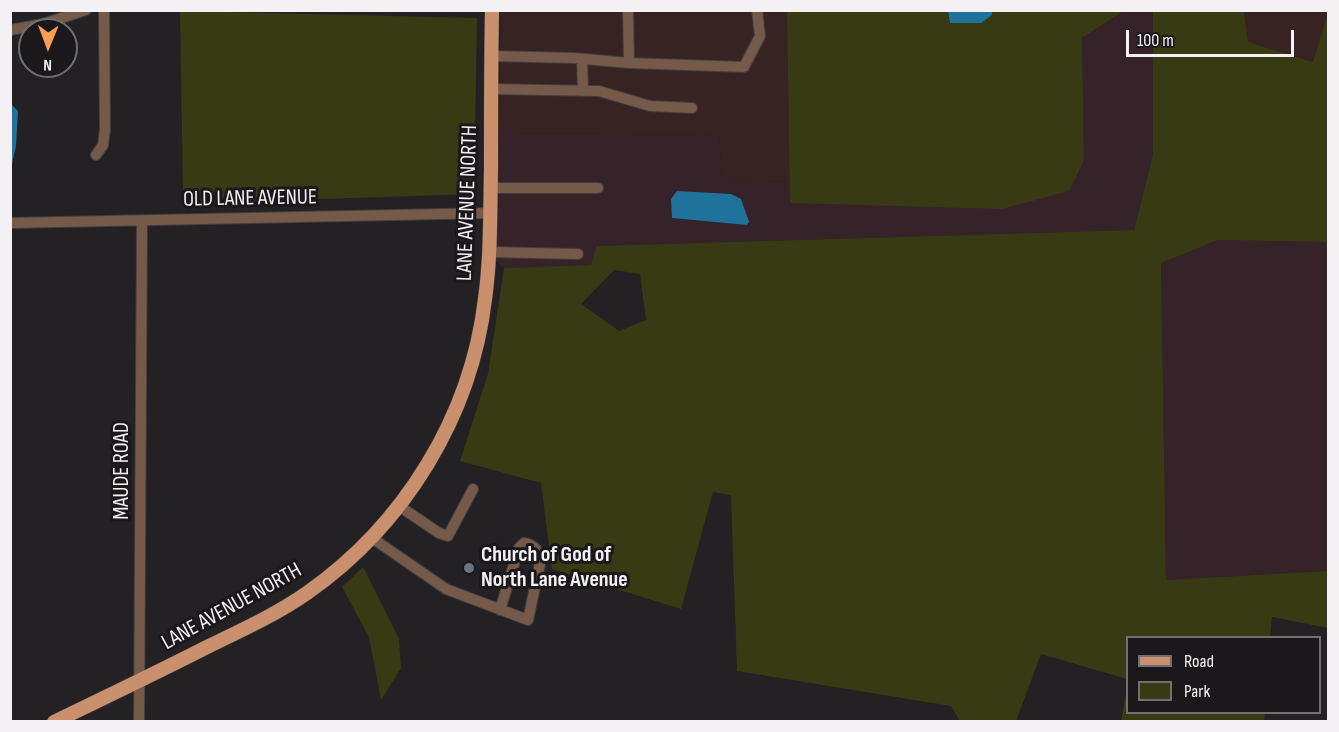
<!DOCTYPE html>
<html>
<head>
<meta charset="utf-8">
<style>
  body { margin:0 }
  #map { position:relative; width:1339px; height:732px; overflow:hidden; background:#242124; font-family:"Sofia Sans Condensed",sans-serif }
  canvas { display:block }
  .frame { position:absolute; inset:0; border:12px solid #f3f1f4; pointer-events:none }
  .legend { position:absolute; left:1126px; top:636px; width:195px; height:78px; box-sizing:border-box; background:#1a181b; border:2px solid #716f72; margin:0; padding:8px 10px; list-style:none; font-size:18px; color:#f3f1f4 }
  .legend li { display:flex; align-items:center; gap:12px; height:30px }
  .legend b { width:30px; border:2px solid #716f72 }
  .north { position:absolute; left:18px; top:18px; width:60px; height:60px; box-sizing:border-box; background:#1a181b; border:2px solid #716f72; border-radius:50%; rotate:181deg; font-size:16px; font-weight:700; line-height:24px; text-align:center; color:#f3f1f4 }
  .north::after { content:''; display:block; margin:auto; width:21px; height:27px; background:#fd9c55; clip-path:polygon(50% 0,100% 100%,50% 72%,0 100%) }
  .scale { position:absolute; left:1126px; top:30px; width:168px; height:27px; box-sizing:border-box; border:3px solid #f3f1f4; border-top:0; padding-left:8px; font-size:18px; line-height:21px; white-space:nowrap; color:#f3f1f4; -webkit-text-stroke:4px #1a181b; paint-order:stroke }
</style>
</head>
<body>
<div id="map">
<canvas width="1339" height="732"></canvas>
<div class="frame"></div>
<ul class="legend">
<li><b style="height:8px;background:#ca906d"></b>Road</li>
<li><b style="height:16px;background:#383a13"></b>Park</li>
</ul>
<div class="north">N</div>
<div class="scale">100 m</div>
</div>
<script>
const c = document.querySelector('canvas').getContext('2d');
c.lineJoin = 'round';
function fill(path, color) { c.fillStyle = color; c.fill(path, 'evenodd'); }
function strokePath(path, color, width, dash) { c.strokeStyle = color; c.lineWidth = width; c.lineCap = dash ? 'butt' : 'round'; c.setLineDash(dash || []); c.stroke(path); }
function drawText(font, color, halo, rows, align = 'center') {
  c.font = font + ' "Sofia Sans Condensed",sans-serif'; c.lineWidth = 6; c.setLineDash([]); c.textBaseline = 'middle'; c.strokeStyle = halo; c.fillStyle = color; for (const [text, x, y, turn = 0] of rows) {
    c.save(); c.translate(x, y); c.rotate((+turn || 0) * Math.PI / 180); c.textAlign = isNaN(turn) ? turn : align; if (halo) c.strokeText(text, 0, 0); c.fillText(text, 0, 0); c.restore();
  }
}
fill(new Path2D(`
  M501,11H787L790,182L722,180L719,135L499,133Z
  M1244,11H1328L1313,62L1248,42Z`), '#372422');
fill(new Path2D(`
  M1123,11H1153V154L1134,230L596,246L591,265L504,268L496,261L499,133L719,135L722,180L790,182V203L1084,160L1082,38Z
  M1218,240L1328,242V571L1166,580L1161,263Z`), '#36232a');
fill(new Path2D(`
  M180,11L477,18L474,194L202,203L183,193Z
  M787,11H948L950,23L991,15L992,11H1123L1082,38L1084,160L1069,191L1002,209L790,203Z
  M1153,11H1244L1248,42L1313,62L1328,12V242L1218,240L1161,263L1166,580L1328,571V628L1272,617L1270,637L1128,638L1127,679L1041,654L1016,721H960L951,706L737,671L731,495L713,492L681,609L552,569L541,483L460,461L488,374L504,268L591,265L596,246L1134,230L1153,154ZM614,270L640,274L646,320L619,331L581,304Z
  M363,567L399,639L401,668L381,700L369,637L342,587Z
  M1127,688L1128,712L1265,713L1264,721H1121Z`), '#383a13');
fill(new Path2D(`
  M948,11V10L992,11V15L981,23H950Z
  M11,104L18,111L16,146L11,168Z
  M677,191L731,194L741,199L749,222L747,225L672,218L671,199Z`), '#1e729c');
const minor = new Path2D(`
  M10,30L43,24L86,10
  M491,56L574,58L629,63L628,10
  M582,59L583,91
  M629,63L744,67L760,36L757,10
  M491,89L599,91L650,106L692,108
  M96,155L103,145L105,130L104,10
  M490,188H598
  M10,223L490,213
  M490,252L578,254
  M399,506L439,533L448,536L473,489
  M372,538L446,589L528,620L541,559C538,549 534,545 524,543L519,548L500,610
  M139,722L142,221`);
const major = new Path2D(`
  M54,722C106,697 158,672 209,646C242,630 277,614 307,593C404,525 471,417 485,299C491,256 490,212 491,169C491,116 491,63 492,10`);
strokePath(minor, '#413e41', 12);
strokePath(major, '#413e41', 15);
strokePath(minor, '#765a49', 10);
strokePath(major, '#ca906d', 14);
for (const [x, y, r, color] of [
  [469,568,6,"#6b7280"]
]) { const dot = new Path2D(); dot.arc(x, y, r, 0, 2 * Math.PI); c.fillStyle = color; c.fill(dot); strokePath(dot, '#1a181b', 2); }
drawText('22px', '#f3f1f4', '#1a181b', [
  ["OLD LANE AVENUE",250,199,-1],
  ["LANE AVENUE NORTH",468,203,-88],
  ["MAUDE ROAD",122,471,-90],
  ["LANE AVENUE NORTH",232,607,-29]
]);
drawText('bold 22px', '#f3f1f4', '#1a181b', [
  ["Church of God of",481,555],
  ["North Lane Avenue",481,580]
], 'left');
</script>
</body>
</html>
